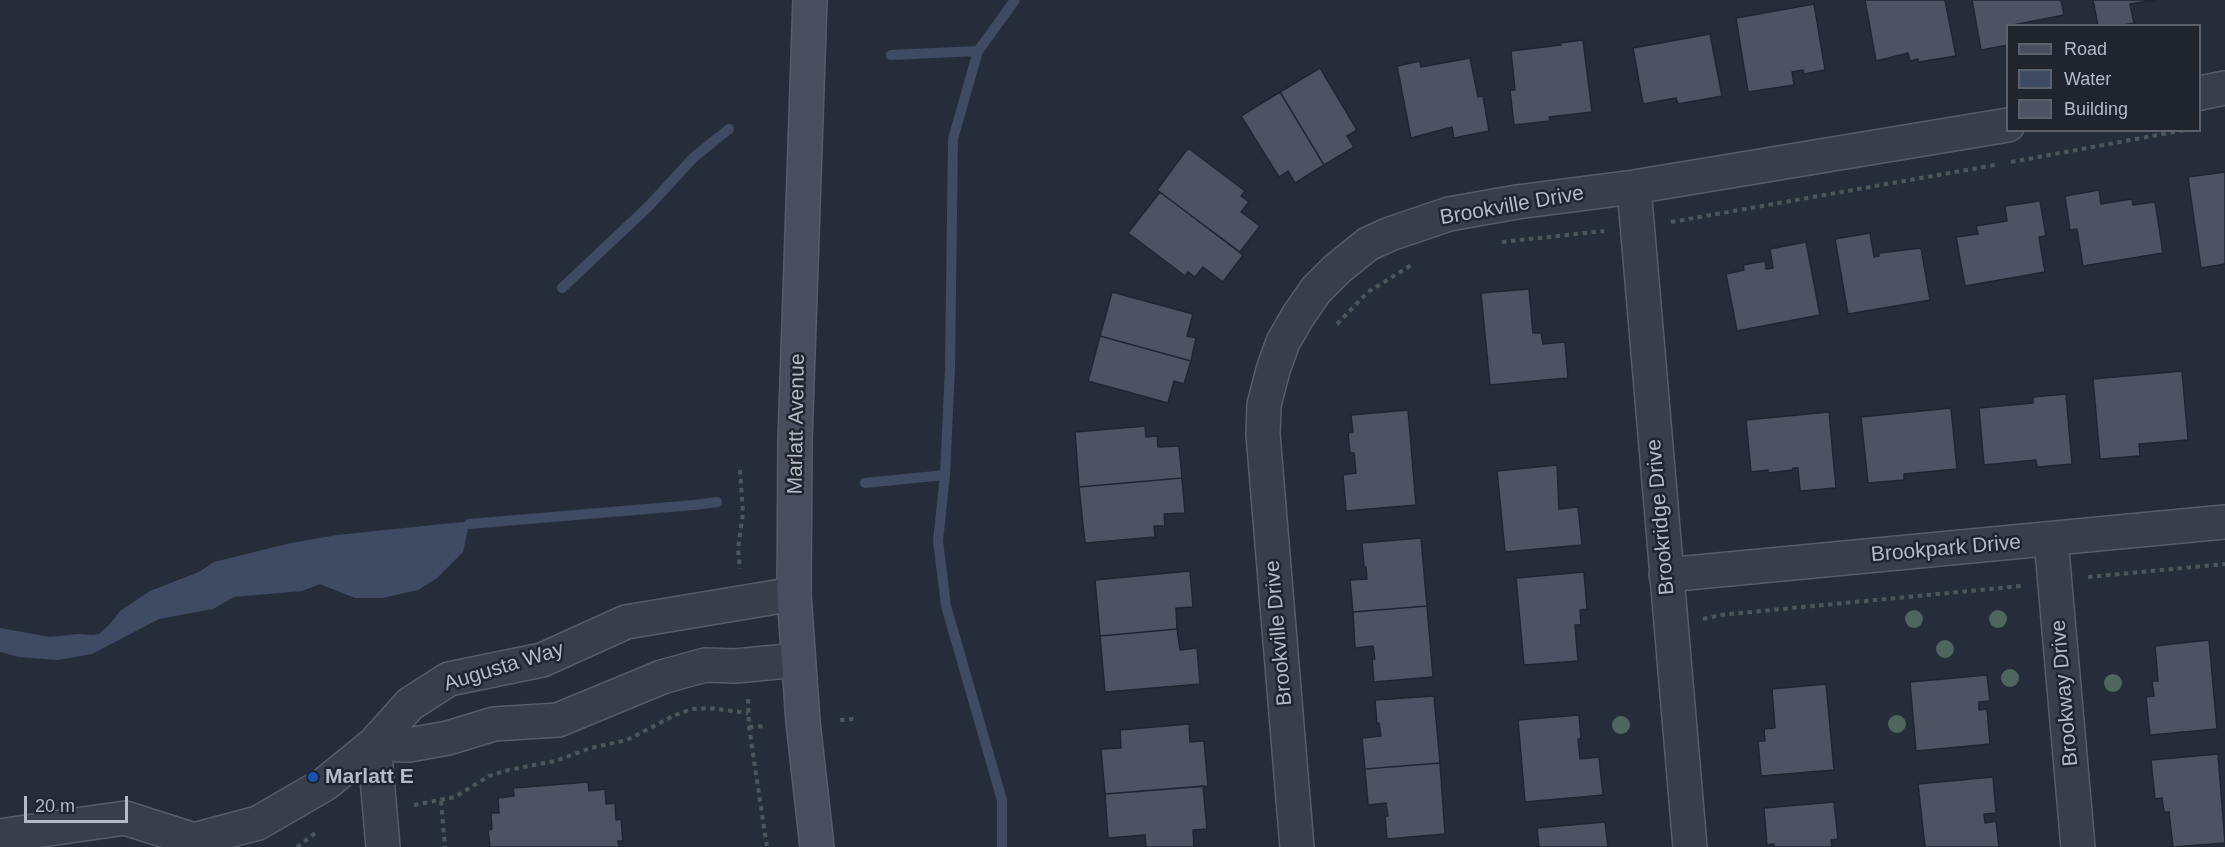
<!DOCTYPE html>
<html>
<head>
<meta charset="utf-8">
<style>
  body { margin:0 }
  #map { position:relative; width:2225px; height:847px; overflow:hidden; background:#262d3a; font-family:Arial,sans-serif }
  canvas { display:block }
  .legend { position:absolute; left:2006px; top:24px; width:195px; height:108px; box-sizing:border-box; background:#1f242f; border:2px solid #5b606b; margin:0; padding:8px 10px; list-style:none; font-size:18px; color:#b5bac6 }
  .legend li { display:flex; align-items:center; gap:12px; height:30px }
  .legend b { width:30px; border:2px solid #5b606b }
  .scale { position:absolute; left:24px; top:796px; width:104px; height:27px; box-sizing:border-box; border:3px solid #b5bac6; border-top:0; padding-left:8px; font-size:18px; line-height:21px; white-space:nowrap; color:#b5bac6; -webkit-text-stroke:4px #1f242f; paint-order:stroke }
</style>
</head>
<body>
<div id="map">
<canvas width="2225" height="847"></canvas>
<ul class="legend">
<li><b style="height:8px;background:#484e5d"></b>Road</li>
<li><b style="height:16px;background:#3f4b63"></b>Water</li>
<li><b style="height:16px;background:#4d5362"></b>Building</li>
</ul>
<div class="scale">20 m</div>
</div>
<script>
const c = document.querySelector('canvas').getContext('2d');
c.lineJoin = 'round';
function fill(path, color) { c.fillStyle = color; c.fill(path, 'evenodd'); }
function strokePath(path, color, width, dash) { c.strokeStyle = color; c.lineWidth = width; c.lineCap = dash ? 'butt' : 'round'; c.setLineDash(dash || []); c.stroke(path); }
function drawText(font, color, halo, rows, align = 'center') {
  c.font = font + ' Arial,sans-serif'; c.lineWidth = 5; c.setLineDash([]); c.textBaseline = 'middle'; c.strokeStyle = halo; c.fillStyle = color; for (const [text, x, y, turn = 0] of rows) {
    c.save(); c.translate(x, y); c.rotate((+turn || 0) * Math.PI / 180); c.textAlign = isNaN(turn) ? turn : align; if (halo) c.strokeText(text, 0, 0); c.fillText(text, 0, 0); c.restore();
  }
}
fill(new Path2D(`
  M462,522L469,524L463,552L437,578L418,590L382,598H355L320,584L302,591L234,597L213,609L159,619L92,654L58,660L19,657L0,652V628L50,637L77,634L93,635L99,634L110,624L120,611L150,591L199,572L214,562L291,543L337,535Z`), '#3f4b63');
strokePath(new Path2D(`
  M891,55L978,51
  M562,288L649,206L693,158L729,129
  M865,483L945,475
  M469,524L694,505L717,502
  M1002,847V800L946,606L938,541L945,475L950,368L953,139L978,51L1015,0`), '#3f4b63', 10);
const building = new Path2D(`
  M1865,0H1945L1956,56L1918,62V59L1910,61L1908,53L1876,61Z
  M1972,0H2061L2064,15L2008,26V45L1981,50Z
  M2093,0H2155L2130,4L2134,23L2118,26H2098Z
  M1814,4L1825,70L1804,74L1803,70L1792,72L1794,85L1748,92L1736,18Z
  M1710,34L1722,96L1678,104L1676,98L1643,104L1633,48Z
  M1583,40L1592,112L1549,117L1550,121L1514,125L1510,90H1515L1511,51L1561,45L1560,43Z
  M1470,58L1478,97L1483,96L1489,131L1454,138L1452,127L1411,138L1397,66L1420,61L1421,67Z
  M1320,68L1357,130L1347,136L1354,147L1324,165L1280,92Z
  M1280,92L1324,165L1295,183L1288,171L1279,177L1241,116Z
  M1188,148L1245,191L1241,196L1249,202L1241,212L1260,226L1240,252L1157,190Z
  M2225,172V264L2201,268L2188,177Z
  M2099,190L2101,204L2132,199L2133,205L2155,202L2163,253L2083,266L2077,229L2070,230L2065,196Z
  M1160,192L1243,255L1223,282L1203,267L1195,277L1188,272L1185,276L1128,233Z
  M2040,201L2046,236L2039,237L2045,272L1965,286L1956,237L1978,234L1976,226L2007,221L2005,206Z
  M1870,233L1874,257L1879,256V253L1921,248L1930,300L1848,314L1835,239Z
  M1806,242L1820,315L1737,331L1726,274L1744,270L1743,265L1765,261L1766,269L1773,268L1770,249Z
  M1529,289L1533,333H1541L1543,344L1565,342L1568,378L1490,385L1481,293Z
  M1112,292L1193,314L1187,336L1196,338L1191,361L1100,336Z
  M1100,336L1191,361L1184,384L1174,381L1168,403L1088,381Z
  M2182,371L2188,440L2139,444L2140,456L2100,459L2093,379Z
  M2066,394L2072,464L2037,467L2036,460L1984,465L1979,408L2033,403V397Z
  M1951,408L1957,469L1904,474V480L1868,483L1861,417Z
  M1408,410L1416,505L1346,511L1343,475L1356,473L1354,453H1350L1348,433L1353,432L1351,415Z
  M1829,412L1836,488L1800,491L1798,468H1793V470L1768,473V470L1751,472L1746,420Z
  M1145,426L1146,437L1157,436L1158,447L1179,446L1182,478L1079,487L1075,432Z
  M1557,465L1559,509L1578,507L1582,545L1505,552L1497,471Z
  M1182,478L1185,513L1164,514L1165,526H1154L1155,537L1085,543L1079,487Z
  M1421,538L1427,606L1353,612L1350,580L1367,579L1366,567H1364L1362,543Z
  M1190,571L1193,607L1176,608L1177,629L1100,636L1095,580Z
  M1584,572L1587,609L1580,610L1581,625H1575L1578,661L1524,665L1516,578Z
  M1427,606L1433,677L1374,682L1372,659H1375L1373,646L1355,648L1353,612Z
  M1177,629L1180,650L1197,648L1200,684L1105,692L1100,636Z
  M2209,640L2217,729L2150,735L2146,697L2154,696L2152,681H2158L2155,646Z
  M1987,675L1990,701L1979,702V710L1987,709L1990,744L1916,751L1910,682Z
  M1826,684L1834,770L1761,776L1758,741H1765L1764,729L1775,728L1772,689Z
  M1434,696L1440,763L1365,769L1362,738L1381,736L1379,723L1377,724L1375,700Z
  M1579,715L1581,739H1578L1580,759L1599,757L1603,795L1525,802L1518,720Z
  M1189,724L1190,742L1204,741L1208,786L1105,794L1101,749L1121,748L1120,730Z
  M2218,754L2225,843L2173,847L2169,812H2164L2162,798L2155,799L2151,760Z
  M1440,763L1445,834L1387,839L1385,816H1388L1386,803L1368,805L1365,769Z
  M1993,777L1996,813L1984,814L1985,823L1996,821L1999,847H1925L1918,784Z
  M588,782L589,791L605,789L606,804L615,803L616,820L621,819L623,841H618L619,847H490L488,830L492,829L491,813H499L498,798L514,796L513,788Z
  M1203,786L1207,829L1193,830L1194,847H1146L1145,835L1108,838L1105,794Z
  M1834,802L1838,839L1831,840L1832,847H1774V844L1767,845L1764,808Z
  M1605,822L1608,847H1539L1537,828Z`);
fill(building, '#4d5362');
strokePath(building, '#202631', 1.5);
const street = new Path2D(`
  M2200,93L2225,88
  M1634,187L1690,847
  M2051,539L2078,847
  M1666,575L2225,522
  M374,744L409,745L448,738L494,724L558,720L662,677L705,665L736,666L797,660
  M374,744L383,847
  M0,836L125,818L194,840L258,823L325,784L374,744L410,704L449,679L542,660L626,622L794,594
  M1297,847L1263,434L1264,405L1273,370L1283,342L1298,316L1316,290L1337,269L1368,244L1390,234L1449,214L1517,202L1634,187L2008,125`);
const secondary = new Path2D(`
  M810,0L795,441L794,594L803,722L817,847`);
strokePath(street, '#575d68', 36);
strokePath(secondary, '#575d68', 36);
strokePath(new Path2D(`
  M2011,162L2185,130
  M1671,222L1995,165
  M1502,242L1604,231
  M1337,324L1368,292L1413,264
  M740,470L743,513L738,549L740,569
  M2088,577L2225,564
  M1703,619L1720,615L2021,586
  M748,699L749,727L767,847
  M840,720L854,719
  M749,727L767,726
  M441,801L445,847
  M414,805L455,797L489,776L508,770L555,761L591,748L627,740L673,716L692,709L709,708L748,713
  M297,847L318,831`), '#4a585c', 4, [4.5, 4.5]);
strokePath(street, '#393f4a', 33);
strokePath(secondary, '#484e5d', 33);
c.fillStyle = '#4e665e';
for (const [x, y] of [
  [1914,619],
  [1998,619],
  [1945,649],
  [2010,678],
  [2113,683],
  [1897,724],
  [1621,725]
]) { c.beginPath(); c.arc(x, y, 9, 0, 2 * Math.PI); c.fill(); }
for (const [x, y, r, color] of [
  [313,777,6,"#1a4fb4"]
]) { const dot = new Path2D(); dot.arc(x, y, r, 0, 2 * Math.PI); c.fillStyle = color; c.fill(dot); strokePath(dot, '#1f242f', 2); }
drawText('21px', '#b5bac6', '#1f242f', [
  ["Brookville Drive",1512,206,-10],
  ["Marlatt Avenue",797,424,-89],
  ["Brookridge Drive",1661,517,-95],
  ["Brookpark Drive",1946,549,-5],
  ["Brookville Drive",1279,633,-95],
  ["Augusta Way",504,667,-17],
  ["Brookway Drive",2065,693,-95]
]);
drawText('bold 21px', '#b5bac6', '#1f242f', [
  ["Marlatt E",325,777]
], 'left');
</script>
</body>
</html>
